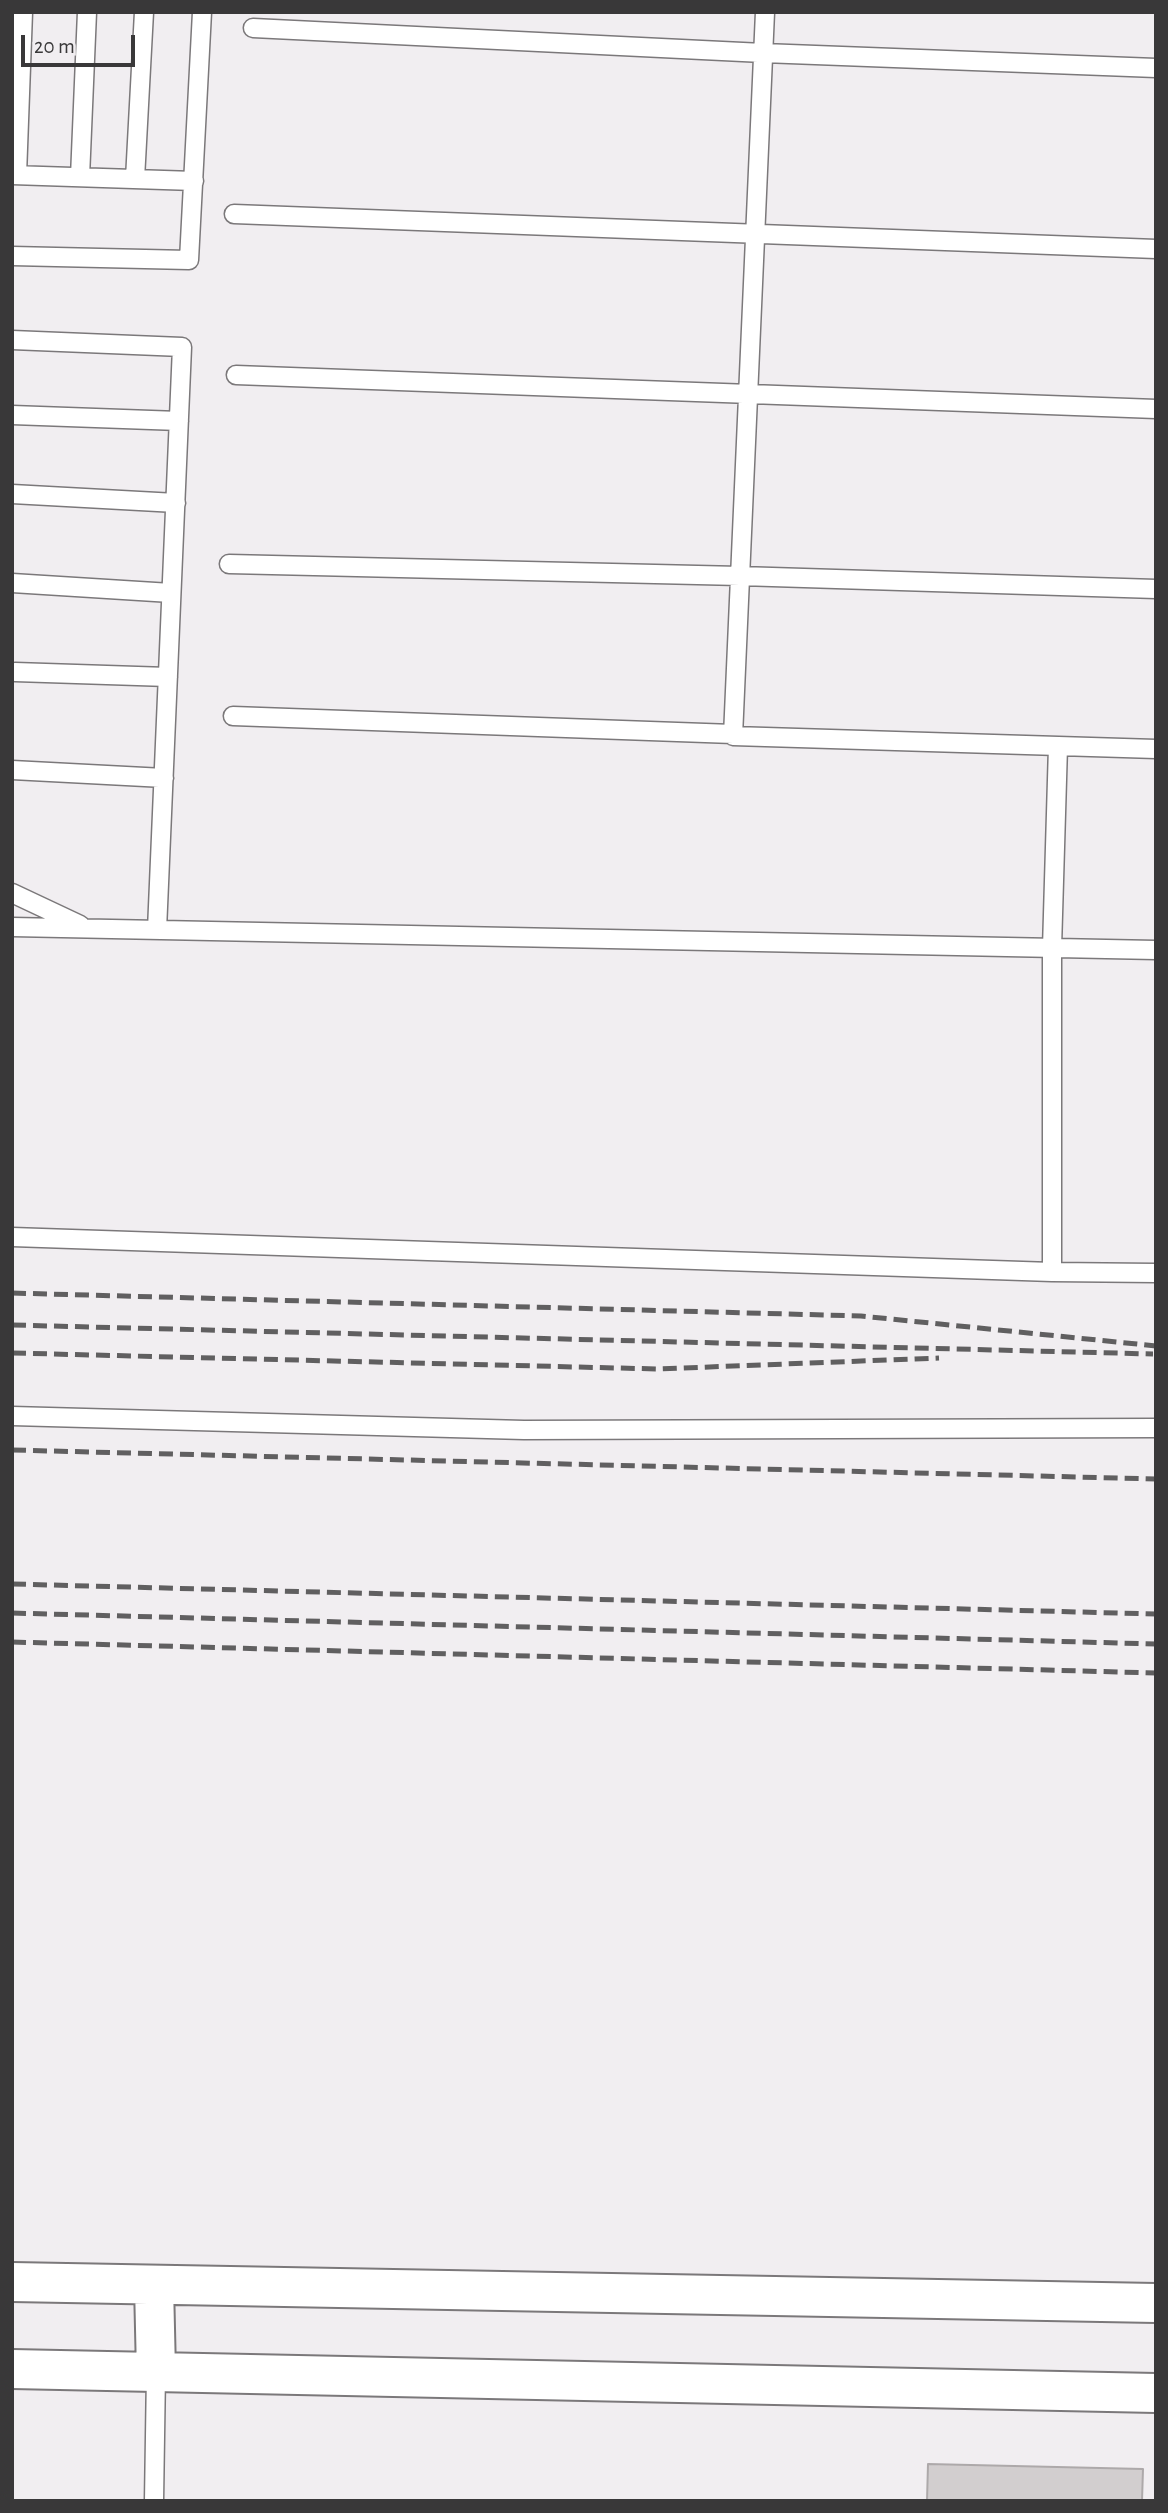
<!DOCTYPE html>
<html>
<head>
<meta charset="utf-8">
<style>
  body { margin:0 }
  #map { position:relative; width:1168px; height:2513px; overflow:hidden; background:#f1eef1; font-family:"Alegreya Sans",sans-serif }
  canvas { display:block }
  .frame { position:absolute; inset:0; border:14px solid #393839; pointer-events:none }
  .scale { position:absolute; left:21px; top:35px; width:114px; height:32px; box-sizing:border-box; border:4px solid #393839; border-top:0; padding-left:9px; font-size:21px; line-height:24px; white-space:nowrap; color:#393839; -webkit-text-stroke:5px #f1eef1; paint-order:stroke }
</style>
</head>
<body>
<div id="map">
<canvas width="1168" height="2513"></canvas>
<div class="frame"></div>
<div class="scale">20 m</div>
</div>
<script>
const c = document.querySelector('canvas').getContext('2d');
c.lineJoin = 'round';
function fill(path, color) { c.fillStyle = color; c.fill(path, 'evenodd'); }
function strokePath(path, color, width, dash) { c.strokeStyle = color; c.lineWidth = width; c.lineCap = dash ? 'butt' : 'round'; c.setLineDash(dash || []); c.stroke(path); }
const building = new Path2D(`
  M928,2464L1143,2469L1142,2501H927Z`);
fill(building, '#d2cecf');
strokePath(building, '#ada9aa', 2);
const service = new Path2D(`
  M765,12L733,736L1156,749
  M253,28L763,53L1156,68
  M12,175L194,181
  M17,175L23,12
  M80,177L87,12
  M135,179L144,12
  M234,214L1156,249
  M12,256L189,260L202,12
  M12,340L182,347L157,930
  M236,375L1156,409
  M12,415L179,421
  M12,494L176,503
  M229,564L740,576L1156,589
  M12,583L171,593
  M15,672L168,677
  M233,716L733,734
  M1058,746L1052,948V1272L1156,1273
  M12,770L164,778
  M12,893L80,925
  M12,927L1156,950
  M12,1237L1052,1272
  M12,1416L524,1430L1156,1428
  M154,2501L156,2372`);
const tertiary = new Path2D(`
  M12,2282L1156,2303
  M154,2285L156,2372
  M12,2369L1156,2393`);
strokePath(service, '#7b787a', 21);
strokePath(tertiary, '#7b787a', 42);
strokePath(service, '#fff', 18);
strokePath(tertiary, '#fff', 38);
strokePath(new Path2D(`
  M12,1293L861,1316L1156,1346
  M12,1325L1153,1354
  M12,1353L657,1369L939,1358
  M12,1450L1156,1479
  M12,1584L1156,1614
  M12,1613L1156,1644
  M12,1642L1156,1673`), '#605f60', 5, [14, 7]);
</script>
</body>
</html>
